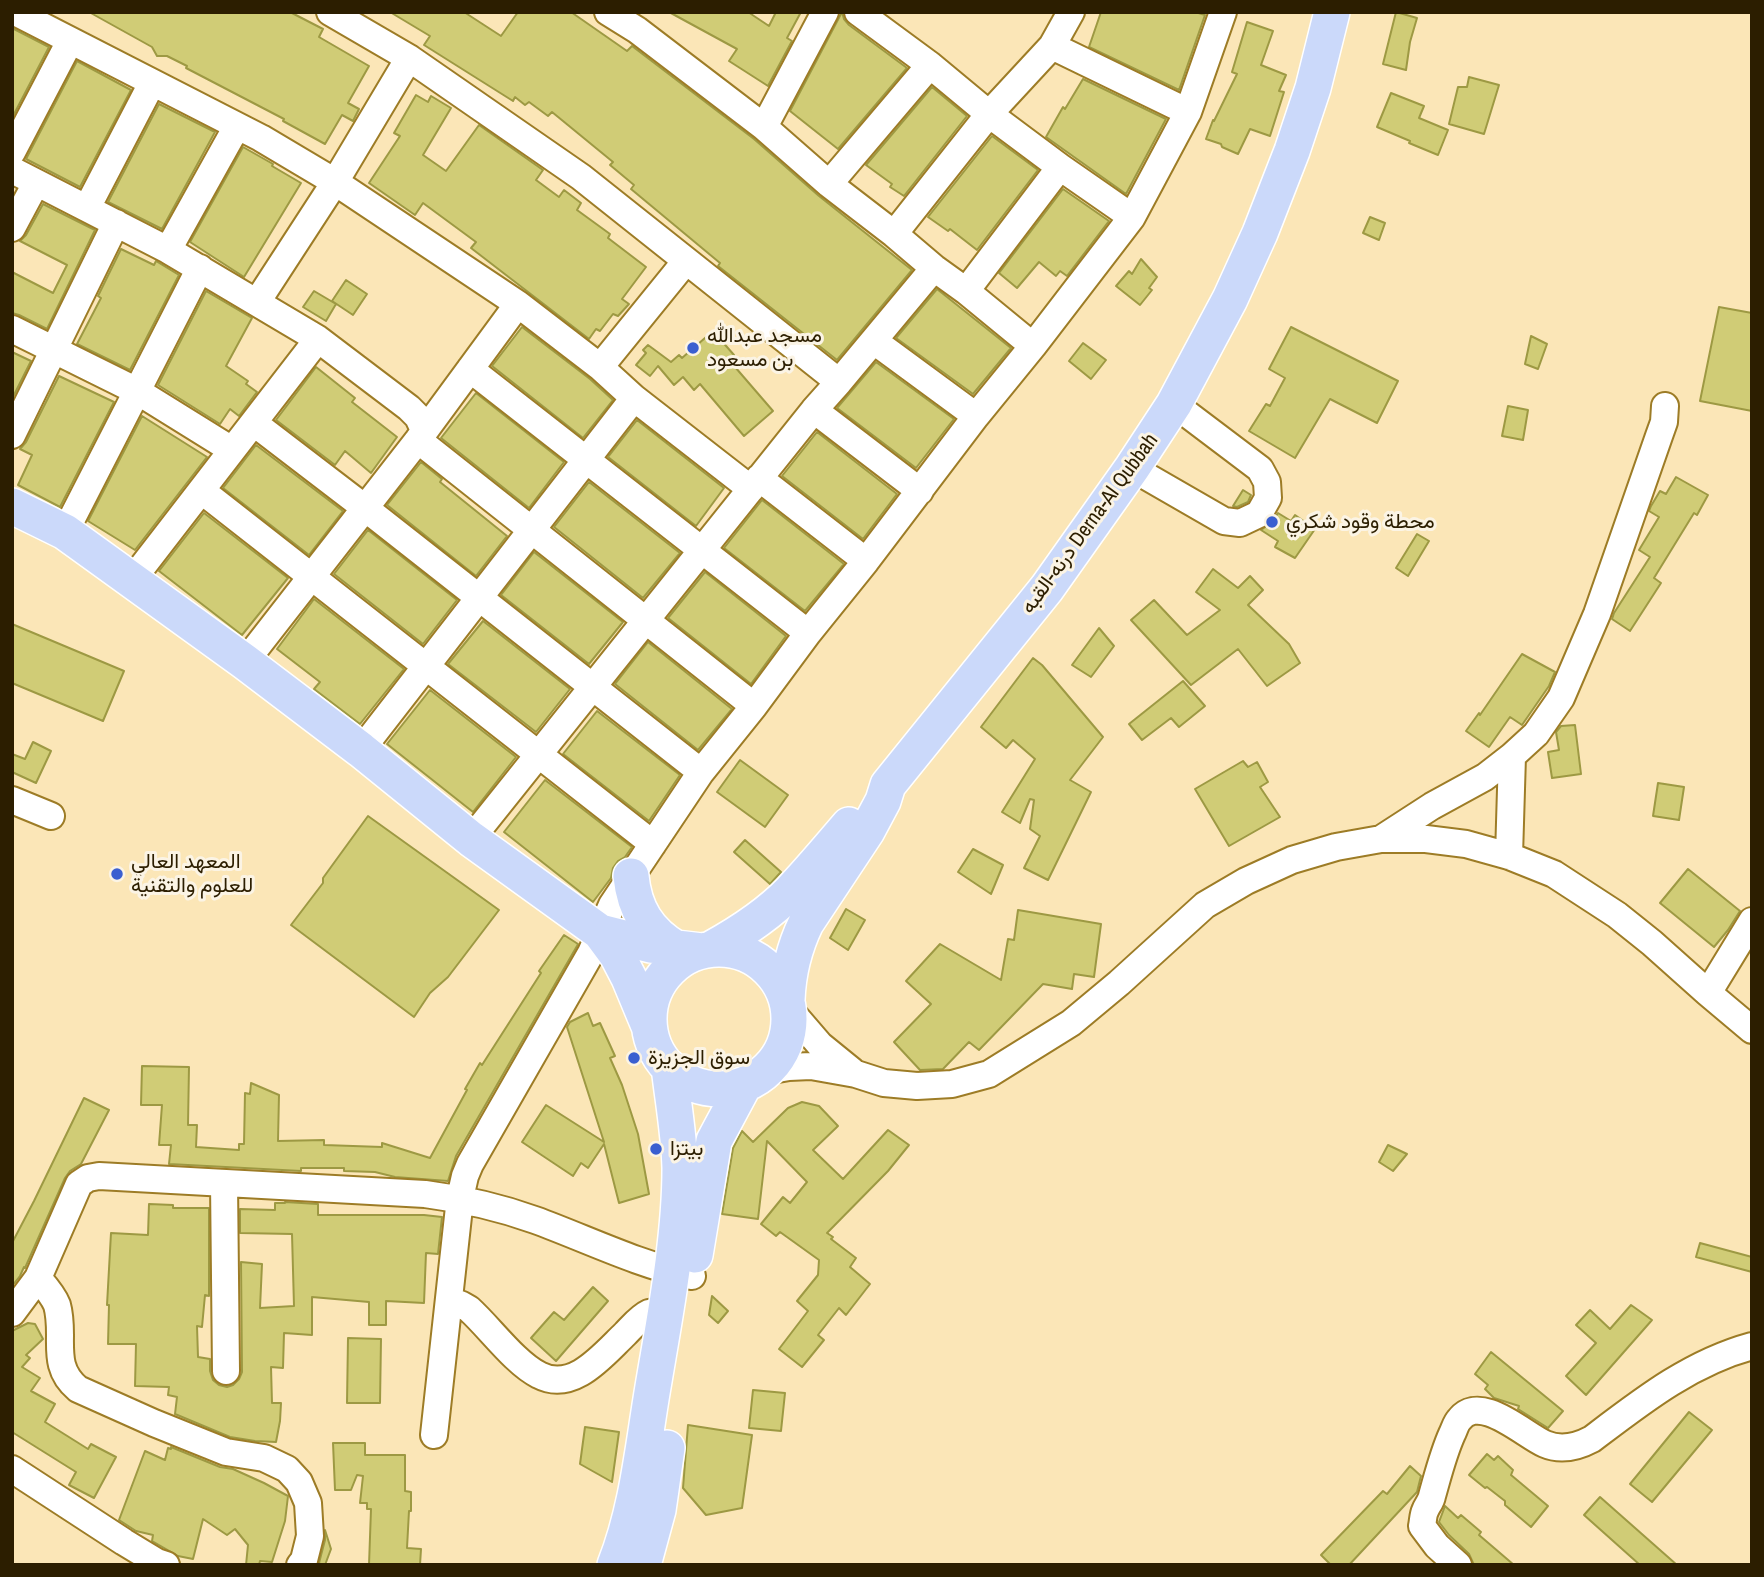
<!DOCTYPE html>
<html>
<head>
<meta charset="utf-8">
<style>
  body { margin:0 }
  #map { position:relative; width:1764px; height:1577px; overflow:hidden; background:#fbe6b7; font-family:"Archivo Narrow",sans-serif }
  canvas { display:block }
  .frame { position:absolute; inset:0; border:14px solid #2c1e00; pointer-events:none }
</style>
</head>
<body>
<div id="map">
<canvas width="1764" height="1577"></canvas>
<div class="frame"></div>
</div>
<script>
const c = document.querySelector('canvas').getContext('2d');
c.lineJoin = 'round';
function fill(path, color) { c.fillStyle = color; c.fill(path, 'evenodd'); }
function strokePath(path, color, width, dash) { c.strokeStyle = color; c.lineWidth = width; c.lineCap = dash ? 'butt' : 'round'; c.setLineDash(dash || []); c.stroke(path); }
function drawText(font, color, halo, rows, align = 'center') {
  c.font = font + ' "Archivo Narrow",Vazirmatn,sans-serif'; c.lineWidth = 6; c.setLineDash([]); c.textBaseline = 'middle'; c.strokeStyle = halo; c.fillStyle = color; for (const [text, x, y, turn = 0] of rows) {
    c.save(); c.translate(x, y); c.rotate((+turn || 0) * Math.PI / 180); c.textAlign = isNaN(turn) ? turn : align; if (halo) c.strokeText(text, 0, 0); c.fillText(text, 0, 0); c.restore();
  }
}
const building = new Path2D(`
  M89,12H290L323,29L319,37L369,66L348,103L359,109L353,121L342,115L325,144L283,121L284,119L186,68L187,66L167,56H157L152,47Z
  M390,12H464L501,36L518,12H571L627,51L632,46L754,139L819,196L912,270L837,360L718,266L720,263L631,189L634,185L610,165L613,162L552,112L548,116L529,102L525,105L515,97L513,101L424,45L430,36Z
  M669,12H748L769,26L776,12H801L787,38L792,41L768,86L729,61L737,49Z
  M842,12L844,19L849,25L907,68L838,149L790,111Z
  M1101,12H1195L1205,15L1179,90L1089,47Z
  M1396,12L1417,18L1410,42L1406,70L1383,64Z
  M1247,22L1273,31L1261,65L1286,75L1279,91L1284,92L1270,136L1250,129L1238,154L1222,147L1221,144L1206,139L1213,120L1214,121L1237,74L1232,72Z
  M12,28L49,47L12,118Z
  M77,61L131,90L80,187L26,159Z
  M1469,77L1499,85L1484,134L1449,124L1458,87H1467Z
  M1083,79L1166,119L1126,194L1046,137L1063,107L1065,109Z
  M932,87L967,116L904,196L890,187L892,184L866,165Z
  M1391,93L1424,106L1419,118L1448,130L1438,155L1409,143L1410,141L1377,127Z
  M416,95L428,102L431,96L451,108L423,155L446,171L479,125L543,170L536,180L559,197L564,190L581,203L577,210L610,234L608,238L646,267L622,299L629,304L618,316L613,314L600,331L596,329L589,339L471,248L476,242L423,203L415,215L369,183L400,136L394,133Z
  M159,104L215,132L162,229L108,202Z
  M992,136L1038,170L977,250L950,229L948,231L928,217Z
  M243,147L273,164L272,166L301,183L244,277L190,242Z
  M1063,189L1109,221L1067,276L1060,271L1056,276L1039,262L1017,288L999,273Z
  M43,204L95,230L47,329L19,315L12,313V272L53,293L67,265L20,241L26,235Z
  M1370,217L1385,223L1379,240L1363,233Z
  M121,249L154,265L156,261L179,275L130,370L77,344L101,298L98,296Z
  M1141,259L1157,277L1149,288L1152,290L1140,305L1116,286L1129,271L1132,274Z
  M346,280L367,294L353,315L332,301Z
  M937,289L1011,348L973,394L896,338Z
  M206,291L252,318L226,366L248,381L246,384L257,392L239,416L230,409L220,424L158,385Z
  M314,291L336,304L326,321L303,307Z
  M1719,307L1752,313V411L1700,401Z
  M522,327L590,379L613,400L583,438L492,366Z
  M1291,327L1398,381L1377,423L1330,399L1295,458L1249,431L1266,404L1270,406L1285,378L1269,369Z
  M713,331L734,355L729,360L773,411L744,436L700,384L694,390L683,377L674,385L658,366L650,376L636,365L646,353L643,350L648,345L671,362L679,355L682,358Z
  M1531,336L1547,344L1538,369L1525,364Z
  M1083,343L1106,360L1091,379L1069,361Z
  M12,352L31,361L12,399Z
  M876,362L954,419L916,468L837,408Z
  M316,367L355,398L352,402L397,437L371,473L345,451L335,465L276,420Z
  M59,376L114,402L60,507L18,485L32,455L20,449L26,442Z
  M476,393L564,462L529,508L441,438Z
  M1508,406L1528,410L1523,440L1502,436Z
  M142,416L207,457L135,550L88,521Z
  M637,420L724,488L696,526L608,457Z
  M817,432L897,494L863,539L782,476Z
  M256,445L343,511L309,555L223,488Z
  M421,462L442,479L440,482L507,536L476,576L387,505Z
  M1676,477L1708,495L1697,515L1694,513L1654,578L1661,583L1630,631L1612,619L1614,613L1650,557L1639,550L1659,517L1649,511L1651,506L1660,491L1666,494Z
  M589,482L680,553L643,598L554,527Z
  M1243,490L1251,495L1248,502L1237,507L1233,506Z
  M762,500L844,564L805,611L724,548Z
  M204,513L288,578L242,635L159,571Z
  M1278,513L1291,521L1295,515L1315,529L1295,558L1275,547L1278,541L1261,530L1272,522Z
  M368,530L457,600L423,644L334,574Z
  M1417,534L1429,541L1408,576L1396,568Z
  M534,552L623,622L589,664L501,595Z
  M1213,569L1238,588L1250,576L1263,590L1248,605L1289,644L1300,663L1267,686L1238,649L1191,685L1131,620L1154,600L1187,635L1220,610L1196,592Z
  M705,572L786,636L751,684L668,618Z
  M314,599L404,669L360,724L314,689L320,682L277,649Z
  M483,621L570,689L536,732L448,664Z
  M12,624L124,671L103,721L12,683Z
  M1099,628L1114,646L1091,677L1072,665Z
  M648,642L732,709L698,750L615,684Z
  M1522,654L1555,672L1549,686L1522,725L1510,717L1489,747L1466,731L1479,713L1480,715Z
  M1033,658L1042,665L1103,737L1070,780L1091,792L1048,880L1024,868L1040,836L1030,829L1034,800L1030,799L1020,823L1002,812L1035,759L1013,740L1006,748L981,727Z
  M1183,681L1205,706L1179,727L1171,718L1142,740L1129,724Z
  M430,690L516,757L473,812L387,744Z
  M597,711L680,775L649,821L563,754Z
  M1575,725L1581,774L1552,778L1548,752L1559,750L1556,732L1561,726Z
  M33,742L51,751L36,783L12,772V754L25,759Z
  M740,760L788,795L765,827L717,792Z
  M1243,761L1248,767L1257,762L1268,782L1260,787L1280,817L1229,846L1195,789Z
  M545,780L632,847L625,857L618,861L613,868L611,878L593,902L504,832Z
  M1658,783L1684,787L1679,820L1653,816Z
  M368,816L499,910L448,977L430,993L414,1017L291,925L323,883V878Z
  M745,840L781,872L770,884L734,852Z
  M973,849L1003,865L991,894L958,872Z
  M1688,869L1740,911L1728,930L1714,947L1660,903Z
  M846,909L865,920L848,950L830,938Z
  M1018,910L1101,924L1094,977L1074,974L1072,989L1043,984L979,1050L969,1042L943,1069L920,1070L894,1042L931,1004L906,981L940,944L1001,980L1008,939L1014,940Z
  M564,935L578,944L577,946L456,1156L448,1181L395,1177L375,1172L344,1171V1168H301V1171L169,1164L171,1145H159L162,1105H141L142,1066L189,1067L188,1125H197L196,1147L239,1150V1144H244L245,1093L250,1094L251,1083L279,1095L278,1141L324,1140V1145L382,1147V1143L430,1158L467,1090L465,1089L480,1063L482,1065L541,973L539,971Z
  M588,1013L593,1026L600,1023L615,1056L610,1058L622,1085L638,1134L649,1194L619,1203L604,1144L588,1168L581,1163L573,1176L522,1142L546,1105L604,1142L567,1027L570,1022Z
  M84,1098L109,1110L81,1164L70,1171L65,1178L25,1268L24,1267L20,1276L12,1286V1243L34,1201Z
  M802,1102L819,1106L838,1126L813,1150L843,1179L888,1130L909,1145L888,1171L827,1233L833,1237L831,1239L856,1258L850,1267L870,1284L846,1315L839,1308L818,1335L824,1340L802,1367L779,1349L808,1311L797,1301L818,1275L819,1260L780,1232L776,1236L761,1224L783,1197L790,1203L807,1182L767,1141L758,1219L722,1214L733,1148L742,1131L753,1142L788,1108Z
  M1388,1145L1407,1154L1393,1171L1379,1162Z
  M285,1202L318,1204V1215H424L442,1217L438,1254L426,1253L424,1303L386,1301V1325H369V1302L312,1297V1335L284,1333L283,1368L271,1367L272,1403H281L280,1421L276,1442L255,1441L230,1437L175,1414L177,1397L168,1395L169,1387L135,1386L136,1344H108L109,1305H107L111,1233L148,1235L149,1204L173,1205V1208H209V1296L205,1295L202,1327L197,1326L198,1357L210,1359V1371L213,1380L219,1385L227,1387L233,1385L239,1379L242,1372L241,1262L262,1264L260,1308L294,1306L292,1234L240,1233V1209L275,1210V1203H285Z
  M1700,1243L1752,1257V1272L1696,1257Z
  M593,1287L608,1301L556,1361L531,1338L554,1312L564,1320Z
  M712,1296L728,1311L718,1323L709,1315Z
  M1631,1305L1652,1320L1586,1395L1566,1376L1596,1343L1576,1325L1590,1310L1610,1329Z
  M28,1323L35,1324L43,1339L26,1355L30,1358L22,1367L40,1378L31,1391L55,1404L45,1422L88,1449L91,1444L116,1457L94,1498L69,1485L76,1472L12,1432V1331Z
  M348,1338L381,1339L380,1403H347Z
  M1491,1352L1563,1411L1548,1428L1518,1409L1519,1406L1494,1398L1485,1389L1488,1385L1475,1374Z
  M753,1390L785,1393L781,1431L749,1428Z
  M1689,1412L1712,1430L1652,1502L1630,1484Z
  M688,1425L752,1435L742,1508L706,1515L683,1488Z
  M585,1427L619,1432L612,1482L580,1464Z
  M333,1443H365V1455H405V1491L411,1492V1511H409L407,1548L421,1549L420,1565H369L371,1509H367V1503H360L363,1476L357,1475L351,1490H335Z
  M171,1447L220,1467L233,1469L264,1483L288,1496L285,1521L272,1562L260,1561L259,1565H246L248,1545L235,1529L227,1535L203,1519L193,1559L178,1556L152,1541L153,1535L136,1531L119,1520L145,1451L165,1460L168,1448L171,1449Z
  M1487,1454L1494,1460L1498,1456L1513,1470L1511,1475L1548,1506L1531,1527L1505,1505V1501L1487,1487L1485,1488L1469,1475Z
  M1410,1466L1421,1476L1417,1492L1349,1565H1331L1321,1555L1383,1491L1387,1494Z
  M1600,1497L1677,1565H1640L1584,1515Z
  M1445,1506L1458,1518L1461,1515L1481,1532L1479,1535L1514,1565H1474L1469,1554L1449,1535L1439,1522Z
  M325,1530L331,1549L325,1565H322L319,1563L325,1540Z`);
fill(building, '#d0cc76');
strokePath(building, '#9d9943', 2);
const minor = new Path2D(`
  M15,12L261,138L335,182L518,304L600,367L634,398L751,489
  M330,12L409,58L581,177L839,382
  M608,12L637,30L764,127L829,184L894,234L934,268L966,291L1033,346
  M858,12L930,65L989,114L1060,167L1132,217
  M1052,46L1188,112
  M764,127L825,12
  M12,152L70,41
  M12,170L168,250L318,339L409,408L418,417L424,430
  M829,184L930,65
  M87,208L152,83
  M12,228L36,183
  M894,234L989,114L1052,46L1071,12
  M168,250L237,126
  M966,291L1060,167
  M257,302L335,182L409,58
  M12,329L137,391L232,450
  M874,341L976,416
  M600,367L686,261
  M470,369L808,633
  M814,410L920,491
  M254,423L365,508L701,772
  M12,435L116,223
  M418,440L754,706
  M1132,468L1224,521L1240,523L1259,514L1268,498L1267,482L1260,469L1174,404
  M759,478L866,561
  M202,491L653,844
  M65,532L200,268
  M132,580L318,339
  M245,662L418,440L518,304
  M361,750L634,398
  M12,800L51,816
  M471,839L814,410L839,382L934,268
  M1381,839L1432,806L1485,777L1512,756L1536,734L1561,698L1597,614L1659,436L1664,422L1665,406
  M1509,856L1512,756
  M1708,993L1752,921
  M789,1009L820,1045L852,1071
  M766,1071L789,1067L811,1066L856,1074L884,1083L917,1086L952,1084L989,1074L1071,1023L1119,983L1205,905L1246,881L1292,860L1336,847L1381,839H1426L1466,844L1509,856L1554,874L1617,915L1652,943L1708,993L1752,1030
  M224,1183L226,1371
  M38,1278C45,1286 53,1295 57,1305C66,1337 49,1365 78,1389L154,1423L226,1452L264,1458L287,1469L299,1482L308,1503L310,1536L304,1560L300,1565
  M449,1300L462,1305L469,1309C490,1328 515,1363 539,1375C573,1393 603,1355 625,1334C632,1327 640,1317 649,1313C654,1312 660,1311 665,1311
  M12,1313L38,1278L79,1184L88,1178L99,1176L425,1194C463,1199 499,1207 535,1220C587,1239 637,1264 692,1276
  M434,1435L460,1198L465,1176L470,1164L591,953L612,905L701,772L754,706L808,633L866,561L976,416L1033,346L1132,217L1188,112L1223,12
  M12,1469L124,1542L157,1562L166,1565
  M1458,1565L1437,1546L1422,1526C1423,1522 1423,1515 1425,1511C1427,1505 1431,1502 1432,1496C1438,1475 1443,1454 1452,1434C1454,1430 1456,1423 1459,1420C1480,1392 1524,1435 1545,1444C1561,1451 1577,1447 1592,1439C1642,1401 1690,1363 1752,1346`);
const major = new Path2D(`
  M12,506L65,532L245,662L361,750L471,839L600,932L617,955L629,978L649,1026
  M631,876C634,909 648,932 677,949
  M600,932L651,945L702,951
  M711,949C740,933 768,915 791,891C811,870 830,847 849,825
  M649 1019a70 70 0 1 1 140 0a70 70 0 1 1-140 0Z
  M787,1000C788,972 794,948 806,923L867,831L883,801L888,785L1047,588L1132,468L1174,404L1230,299L1260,233L1292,151L1313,88L1332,12
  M695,1255L714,1141L744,1085
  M615,1565C636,1512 642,1455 651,1399C663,1325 680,1243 680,1168C679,1134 673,1101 669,1067
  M643,1565L658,1510L667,1448`);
strokePath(minor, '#9d7c26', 30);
strokePath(major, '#fff', 38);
strokePath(minor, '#fff', 26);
strokePath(major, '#cbd9fa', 35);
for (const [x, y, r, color] of [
  [693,348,7,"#3a5fd0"],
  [1272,522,7,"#3a5fd0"],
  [117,874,7,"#3a5fd0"],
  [634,1058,7,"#3a5fd0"],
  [656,1149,7,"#3a5fd0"]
]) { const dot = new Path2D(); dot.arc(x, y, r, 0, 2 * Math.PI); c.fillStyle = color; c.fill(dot); strokePath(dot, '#fbf4e5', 2.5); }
drawText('21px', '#2c1e00', '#fbf4e5', [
  ["مسجد عبدالله",707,336],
  ["بن مسعود",707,360],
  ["محطة وقود شكري",1286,522],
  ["المعهد العالي",131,862],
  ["للعلوم والتقنية",131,886],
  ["سوق الجزيزة",648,1058],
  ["بيتزا",670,1149]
], 'left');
drawText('21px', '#2c1e00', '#fbf4e5', [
  ["درنه-القبه Derna-Al Qubbah",1090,524,-54]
]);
</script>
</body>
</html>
